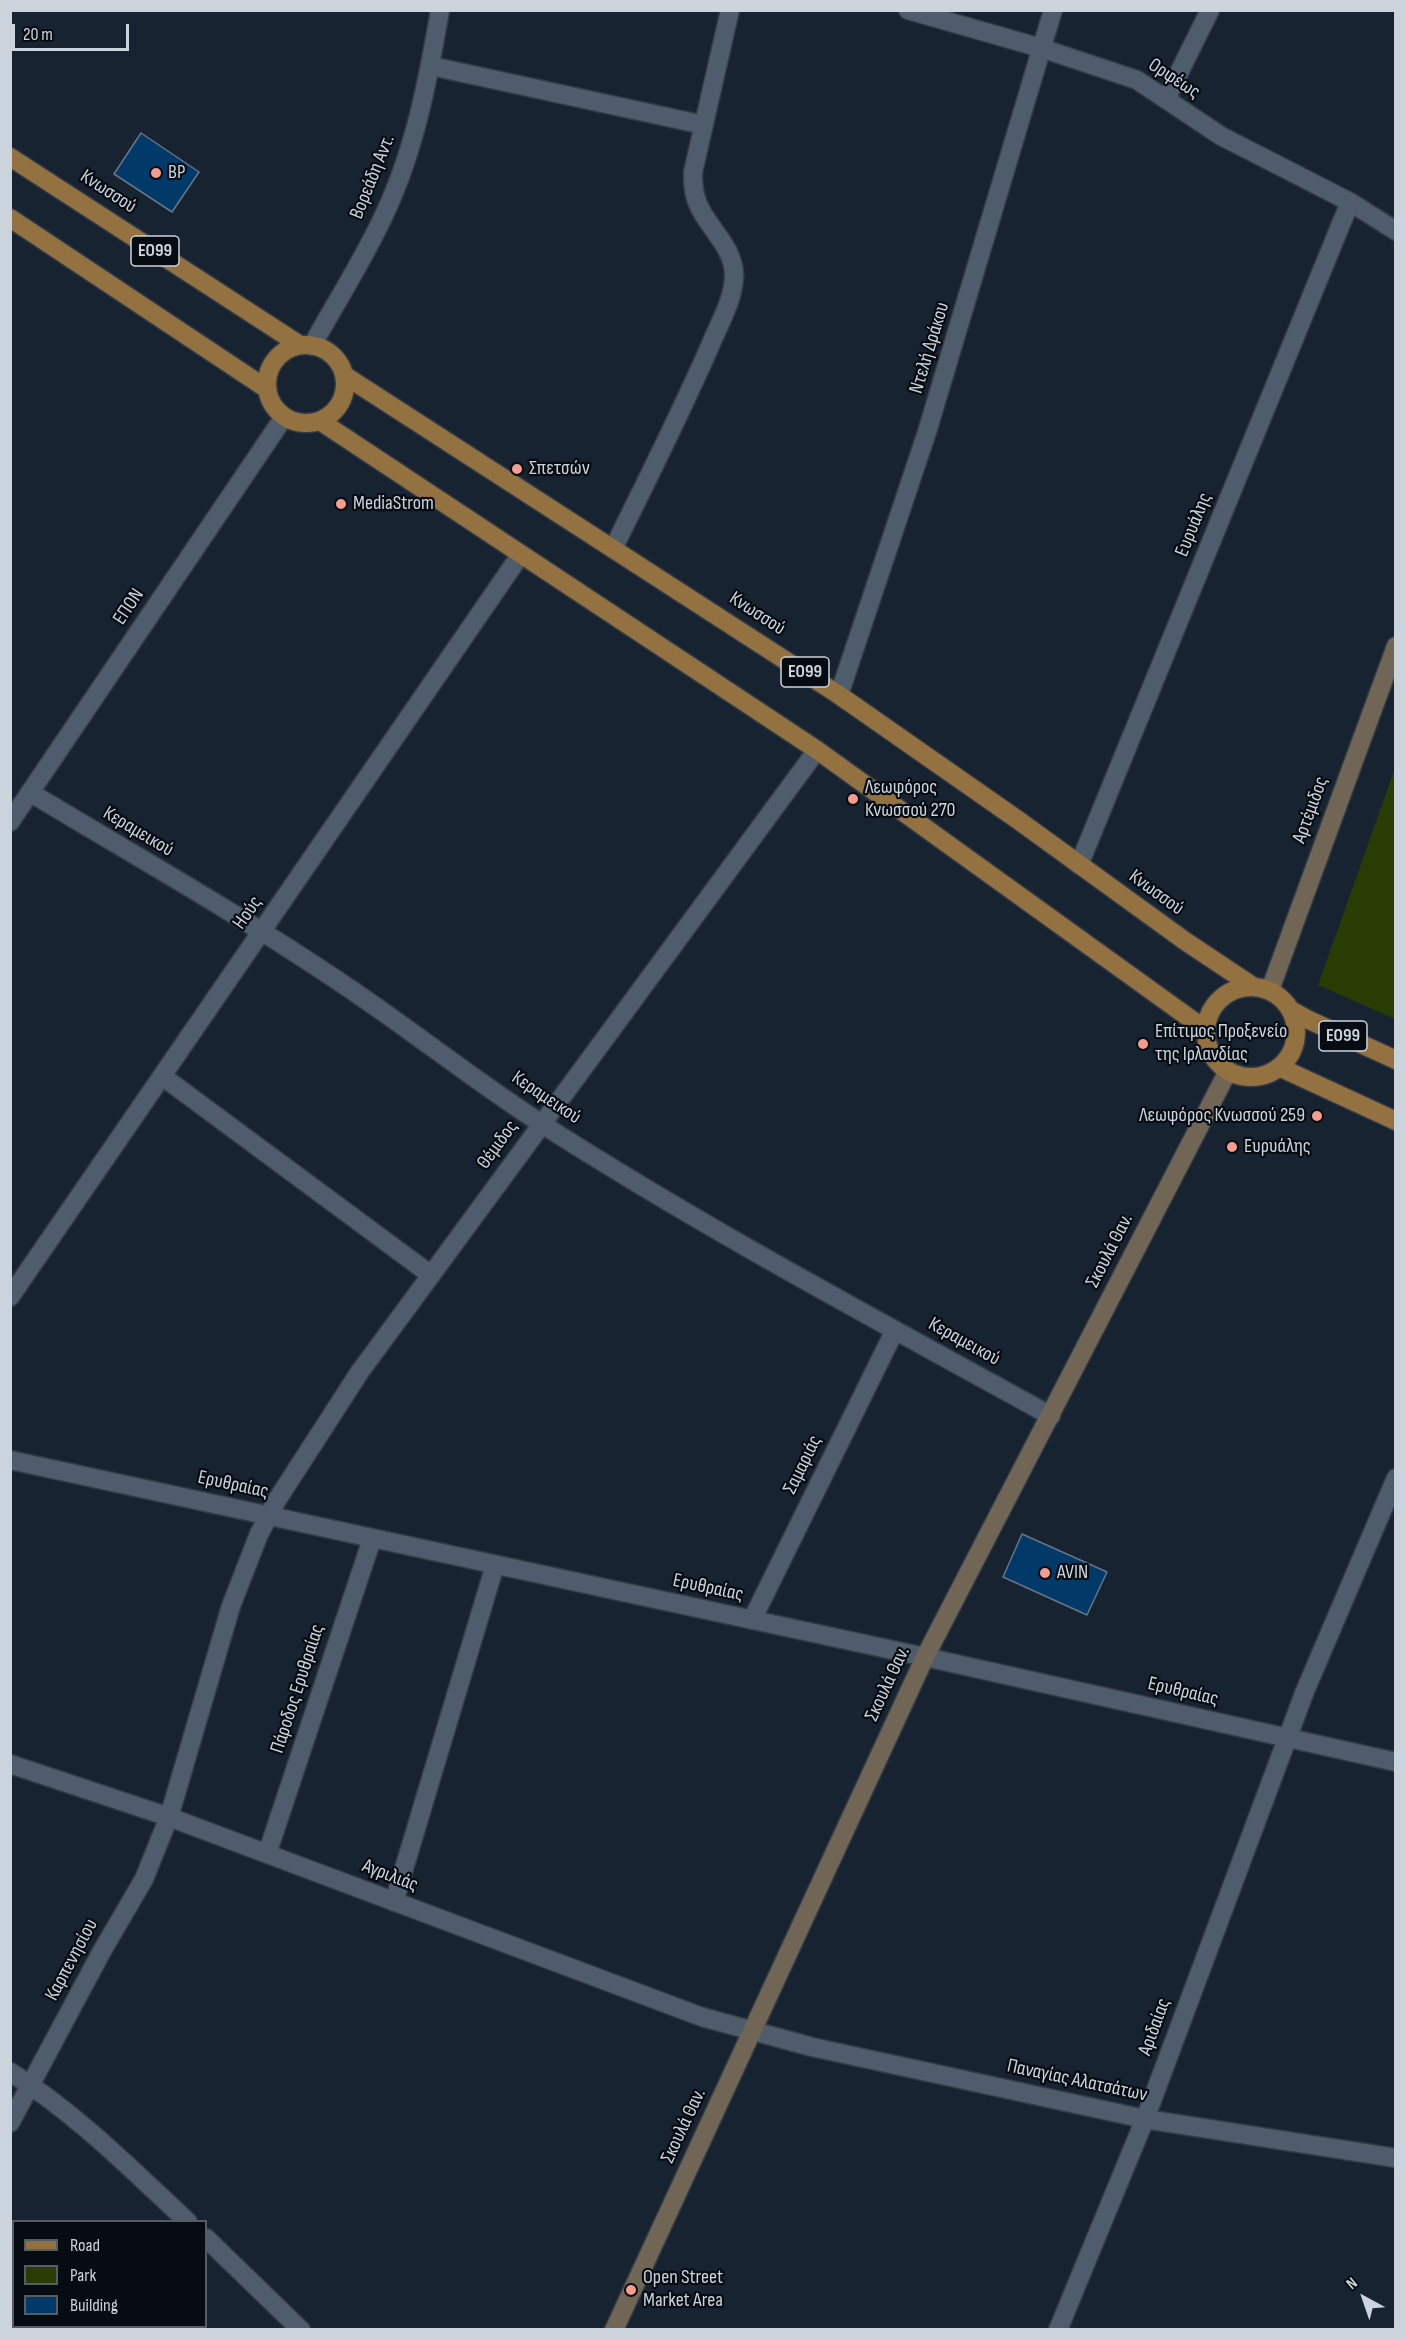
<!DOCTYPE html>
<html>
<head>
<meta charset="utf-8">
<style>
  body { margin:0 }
  #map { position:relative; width:1406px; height:2340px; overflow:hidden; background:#172331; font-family:"Sofia Sans Condensed",sans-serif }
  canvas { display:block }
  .frame { position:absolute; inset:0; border:12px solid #cbd3dc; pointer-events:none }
  .legend { position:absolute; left:12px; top:2220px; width:195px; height:108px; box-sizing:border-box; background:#070c12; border:2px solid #555c63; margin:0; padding:8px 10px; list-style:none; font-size:18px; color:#cbd3dc }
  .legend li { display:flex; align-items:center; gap:12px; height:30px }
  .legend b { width:30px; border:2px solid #555c63 }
  .north { position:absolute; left:1334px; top:2268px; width:60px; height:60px; -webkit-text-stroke:4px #070c12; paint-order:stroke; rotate:320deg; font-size:16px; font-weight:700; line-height:24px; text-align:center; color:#cbd3dc }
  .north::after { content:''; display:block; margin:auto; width:21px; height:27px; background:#cbd3dc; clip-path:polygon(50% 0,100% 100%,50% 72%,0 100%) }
  .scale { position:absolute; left:12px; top:24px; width:117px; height:27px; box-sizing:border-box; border:3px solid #cbd3dc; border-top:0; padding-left:8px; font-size:18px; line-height:21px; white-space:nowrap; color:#cbd3dc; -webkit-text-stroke:4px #070c12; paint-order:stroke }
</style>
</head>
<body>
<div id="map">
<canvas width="1406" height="2340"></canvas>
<div class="frame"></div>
<ul class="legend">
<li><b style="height:8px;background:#947140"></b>Road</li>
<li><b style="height:16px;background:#283c04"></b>Park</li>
<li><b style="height:16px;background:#013a69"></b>Building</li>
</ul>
<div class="north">N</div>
<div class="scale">20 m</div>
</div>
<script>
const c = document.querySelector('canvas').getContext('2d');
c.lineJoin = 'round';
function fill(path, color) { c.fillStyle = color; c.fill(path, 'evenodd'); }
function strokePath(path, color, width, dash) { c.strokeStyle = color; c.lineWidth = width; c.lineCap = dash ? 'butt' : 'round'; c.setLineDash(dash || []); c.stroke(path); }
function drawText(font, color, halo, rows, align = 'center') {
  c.font = font + ' "Sofia Sans Condensed",sans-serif'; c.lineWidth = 4.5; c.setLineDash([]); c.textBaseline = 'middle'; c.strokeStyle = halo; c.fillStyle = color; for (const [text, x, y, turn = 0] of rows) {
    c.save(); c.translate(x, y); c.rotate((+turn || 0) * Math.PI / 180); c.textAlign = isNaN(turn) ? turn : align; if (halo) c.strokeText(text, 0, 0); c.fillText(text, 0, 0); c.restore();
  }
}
fill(new Path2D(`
  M1395,768V1019L1318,985Z`), '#283c04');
const building = new Path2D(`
  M141,133L199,172L172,212L114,174Z
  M1022,1534L1107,1572L1087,1615L1003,1577Z`);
fill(building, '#013a69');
strokePath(building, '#677585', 1.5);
const street = new Path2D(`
  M908,10L1041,48L1137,80L1221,136L1350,202L1396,231
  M431,66L704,125
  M1166,99L1210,10
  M312,346C336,302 364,259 385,213C415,149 428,80 440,10
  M613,549C646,482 680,415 710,346C719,324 733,301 734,277C735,244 702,225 695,195C693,188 693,180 693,172L730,10
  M839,695L927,432L1053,10
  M31,793C139,858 249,920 353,991C418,1035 479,1084 545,1126C709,1231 881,1322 1051,1416
  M10,822L284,417
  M1079,865L1350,202
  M162,1076L431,1275
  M10,1297L521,554
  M10,1460L925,1657L1396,1762
  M752,1620L895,1330
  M10,1764L169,1817L702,2017L812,2047L1145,2119L1396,2158
  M267,1854L372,1539
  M394,1902L495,1565
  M10,2072C76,2113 131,2169 188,2222
  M10,2123L102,1951L144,1879L169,1817L231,1606L259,1534L277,1500L359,1373L817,750
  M206,2238L301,2330
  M10,2266L14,2270
  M61,2326L63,2330
  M1058,2330L1145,2119L1305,1691L1396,1478`);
const secondary = new Path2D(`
  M1270,990L1396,646
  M614,2330L925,1657L1228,1071`);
const primary = new Path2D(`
  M10,157L300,345
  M10,218L267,389
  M267 384a39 39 0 1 1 78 0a39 39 0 1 1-78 0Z
  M344,375L839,695L1018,820L1185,941L1254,987
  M320,421L817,750L1206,1030
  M1206 1032a45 45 0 1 1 90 0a45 45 0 1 1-90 0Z
  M1291,1010L1309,1020L1396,1060
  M1279,1067L1396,1121`);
strokePath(street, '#333c47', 21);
strokePath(secondary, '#333c47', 21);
strokePath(primary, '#333c47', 21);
strokePath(street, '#4e5c6c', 18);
strokePath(secondary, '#716656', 18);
strokePath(primary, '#947140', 18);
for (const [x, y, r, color] of [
  [156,173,6,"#f59c91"],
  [517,469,6,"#f59c91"],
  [341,504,6,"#f59c91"],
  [853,799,6,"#f59c91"],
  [1143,1044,6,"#f59c91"],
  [1317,1116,6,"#f59c91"],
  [1232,1147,6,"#f59c91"],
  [1045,1573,6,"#f59c91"],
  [631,2290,6,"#f59c91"]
]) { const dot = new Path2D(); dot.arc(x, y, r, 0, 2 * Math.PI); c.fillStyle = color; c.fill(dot); strokePath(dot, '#070c12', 2); }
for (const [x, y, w] of [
  [155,251,48],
  [805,672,48],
  [1343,1036,48]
]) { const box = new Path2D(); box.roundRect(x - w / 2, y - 15, w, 30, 4.5); c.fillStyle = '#070c12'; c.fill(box); strokePath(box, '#cbd3dc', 1.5); }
drawText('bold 18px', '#cbd3dc', null, [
  ["ΕΟ99",155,251],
  ["ΕΟ99",805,672],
  ["ΕΟ99",1343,1036]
]);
drawText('20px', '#cbd3dc', '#070c12', [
  ["Ορφέως",1174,79,33],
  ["Βορεάδη Αντ.",373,177,-68],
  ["Κνωσσού",108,192,33],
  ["Ντελή Δράκου",930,348,-73],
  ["Ευρυάλης",1194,525,-68],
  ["ΕΠΟΝ",129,607,-56],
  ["Κνωσσού",757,614,33],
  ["Αρτέμιδος",1311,810,-70],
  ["Κεραμεικού",138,832,31],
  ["Κνωσσού",1156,893,36],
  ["Ηούς",248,913,-55],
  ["Κεραμεικού",546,1098,34],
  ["Θέμιδος",498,1145,-54],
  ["Σκουλά Θαν.",1110,1251,-63],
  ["Κεραμεικού",964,1342,29],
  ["Σαμαριάς",803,1465,-64],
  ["Ερυθραίας",233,1485,12],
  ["Ερυθραίας",708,1588,12],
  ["Σκουλά Θαν.",888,1684,-65],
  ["Πάροδος Ερυθραίας",298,1689,-72],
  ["Ερυθραίας",1183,1692,13],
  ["Αγριλιάς",390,1876,21],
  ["Καρπενησίου",72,1960,-62],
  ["Αριδαίας",1155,2027,-70],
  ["Παναγίας Αλατσάτων",1077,2081,12],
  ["Σκουλά Θαν.",684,2126,-65]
]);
drawText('20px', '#cbd3dc', '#070c12', [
  ["BP",168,173],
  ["Σπετσών",529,469],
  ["MediaStrom",353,504],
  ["Λεωφόρος",865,788],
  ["Κνωσσού 270",865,811],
  ["Επίτιμος Προξενείο",1155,1032],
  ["της Ιρλανδίας",1155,1055],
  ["Λεωφόρος Κνωσσού 259",1305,1116,"right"],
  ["Ευρυάλης",1244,1147],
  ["AVIN",1057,1573],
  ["Open Street",643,2278],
  ["Market Area",643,2301]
], 'left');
</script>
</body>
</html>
